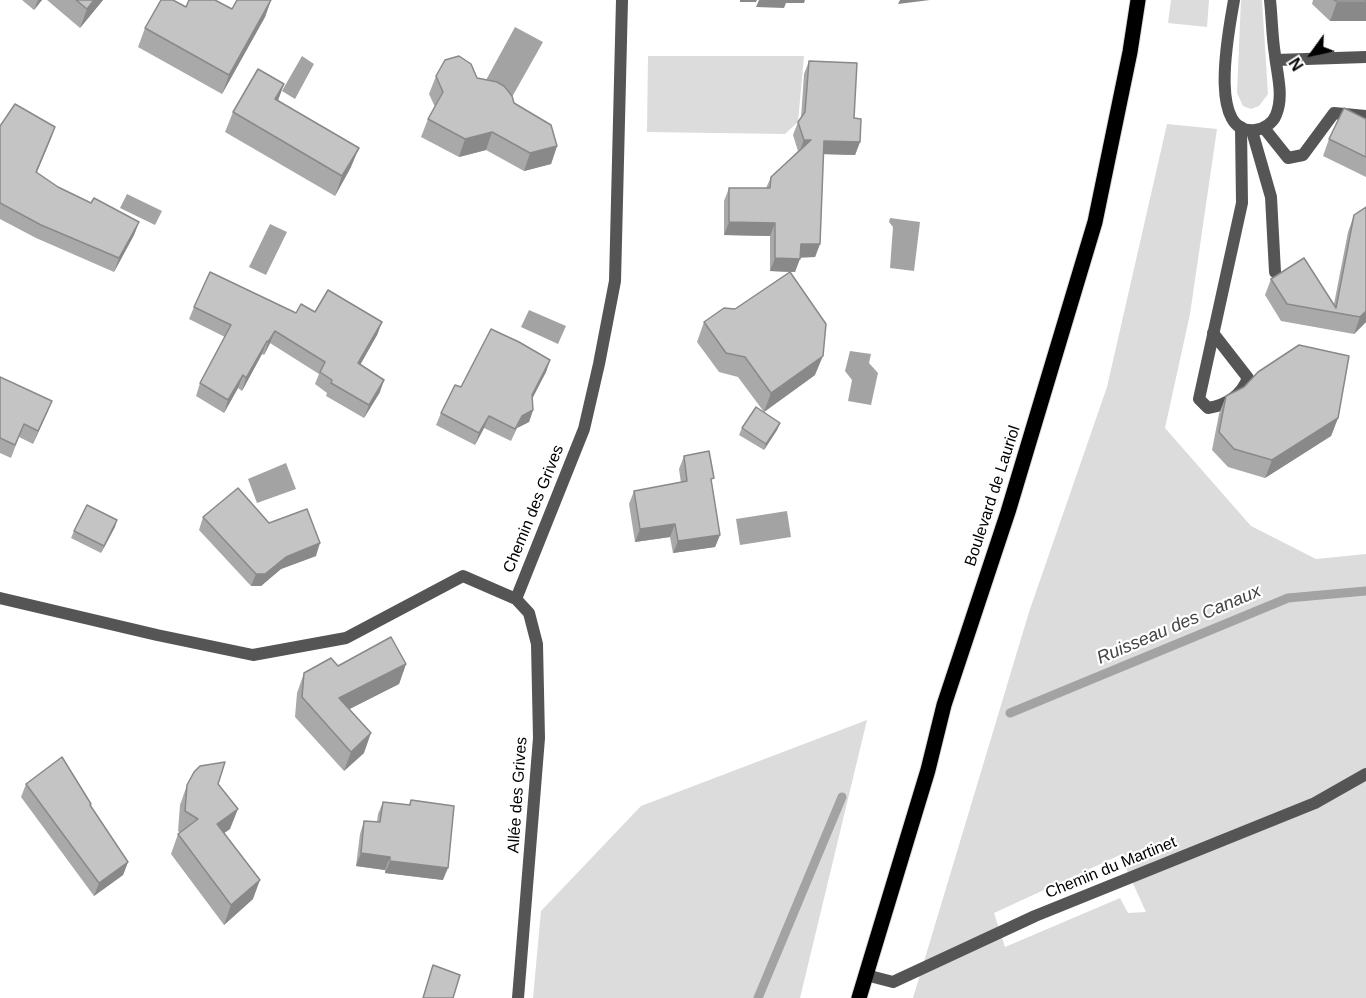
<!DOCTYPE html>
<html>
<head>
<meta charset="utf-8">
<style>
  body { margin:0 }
  #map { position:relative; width:1366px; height:998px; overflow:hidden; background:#fff; font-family:Arial,sans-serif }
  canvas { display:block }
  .north { position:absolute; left:1282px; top:24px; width:60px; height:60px; -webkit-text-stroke:4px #fff; paint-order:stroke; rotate:237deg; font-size:16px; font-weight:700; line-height:24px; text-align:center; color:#000 }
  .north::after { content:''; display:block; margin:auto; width:21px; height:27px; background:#000; clip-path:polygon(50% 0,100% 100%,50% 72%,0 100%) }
</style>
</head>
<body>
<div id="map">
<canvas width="1366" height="998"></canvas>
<div class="north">N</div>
</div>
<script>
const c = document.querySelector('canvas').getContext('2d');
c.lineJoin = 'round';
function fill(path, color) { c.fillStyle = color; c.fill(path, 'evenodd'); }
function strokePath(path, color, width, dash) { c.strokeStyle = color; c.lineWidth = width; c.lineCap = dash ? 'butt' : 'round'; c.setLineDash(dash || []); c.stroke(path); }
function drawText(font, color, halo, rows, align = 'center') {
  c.font = font + ' Arial,sans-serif'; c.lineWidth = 4.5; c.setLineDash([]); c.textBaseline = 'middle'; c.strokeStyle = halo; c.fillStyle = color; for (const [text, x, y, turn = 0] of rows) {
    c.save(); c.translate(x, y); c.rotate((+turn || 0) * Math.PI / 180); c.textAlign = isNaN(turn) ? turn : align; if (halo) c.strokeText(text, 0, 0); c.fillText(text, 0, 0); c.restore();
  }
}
fill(new Path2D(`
  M1171,0H1209L1207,27L1168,23Z
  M1241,0H1262L1268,94L1259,106L1251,109L1243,106L1237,93Z
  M648,56H804L798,122L785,134L647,132Z
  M1167,124L1217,129L1190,314L1165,428L1251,526L1316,559L1366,554V998H913L1029,612L1107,387ZM1120,855L1146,912L1128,913L1120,898L1005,947L994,913Z
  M867,720L800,998H533L541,911L641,806Z`), '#dcdcdc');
fill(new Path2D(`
  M515,27L543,42L512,97L485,82Z
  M302,56L314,64L295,99L282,91Z
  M127,194L162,211L155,225L120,208Z
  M890,218L920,222L914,271L890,268L893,227L889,222Z
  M270,224L287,232L266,275L249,267Z
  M529,310L566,326L558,344L521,327Z
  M850,351L871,354L869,363L878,373L871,405L848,401L852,380L845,371Z
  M286,463L296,489L257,503L248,479Z
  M787,511L791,537L740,545L736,519Z`), '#a3a3a3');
strokePath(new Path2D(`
  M1010,713L1288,598L1366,591
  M758,998L842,797`), '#a3a3a3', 9);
const primary = new Path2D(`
  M859,998L928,770L944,705L1008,512L1095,222L1130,52L1138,0`);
strokePath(primary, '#dbdbdb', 17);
strokePath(new Path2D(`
  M1276,60L1366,57
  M1264,128L1288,158L1303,155L1334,113L1366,116
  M1252,131L1271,197L1275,272
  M1213,333L1248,378C1241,396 1227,405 1208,408L1199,399L1242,203L1241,127`), '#555', 12);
strokePath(new Path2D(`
  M1234,0C1230,25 1206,136 1255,130C1264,129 1273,123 1276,115C1284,96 1277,74 1275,55C1272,37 1272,18 1270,0
  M0,598L157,635L253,655L346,638L463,576L516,599L584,429L599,364L615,281L622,0
  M516,599L529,613L537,644L539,738L518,998
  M866,975L893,982L1035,916L1315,803L1366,774`), '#555', 12);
strokePath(primary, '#000', 15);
fill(new Path2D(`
  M22,0H42L34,10Z
  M47,0H103L80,28Z
  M271,0L265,17L222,94L138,47L145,28L186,7L232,9Z
  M1313,0H1366V21H1330L1312,4Z
  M809,61L854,118L860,142L855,155L823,154L820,244L815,257H800L795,272H790L815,375L764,412L738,377L719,372L697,342L704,322L735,309L789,272L770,271V236L724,235V201L729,188H766L771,177L798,151L793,135L798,122L801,118L804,74Z
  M436,76L477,78L514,103L557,146L551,164L524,171L486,150L459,157L421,137L428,119L435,107L429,94Z
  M284,84L278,100L351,167L335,196L225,132L233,112Z
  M1366,119V177L1323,156L1329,139Z
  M0,126L55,127L37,172L58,187L91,203L139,222L134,235L114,272L36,238L0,219Z
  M1366,207V322L1354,334L1281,321L1265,295L1271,279L1334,304L1348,232L1354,215Z
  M194,307L296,313L315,312L382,322L377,335L360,364L380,392L364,418L326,396L327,393L315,384L319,374L270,343L264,355L262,354L242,391L238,388L224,413L196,396L200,383L225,337L189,319Z
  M550,360L546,372L532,398L533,410L529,422L517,428L511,441L484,428L475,445L436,425L441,413L461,387Z
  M0,377L52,401L47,413L33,444L19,437L11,458L0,453Z
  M1226,396L1338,418L1331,436L1265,478L1228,467L1212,450L1219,414Z
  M780,423L777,430L764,450L739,435L742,428Z
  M684,456L712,484L720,535L715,547L673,553L670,537L635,542L629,504L634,491L681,483L679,469Z
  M203,517L269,523L316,556L281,569L261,586H251L199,530Z
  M115,527L101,553L71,538L74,531Z
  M406,664L399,684L349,709L364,753L344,771L295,717L297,693L304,673L338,666Z
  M26,784L91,804V806L128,862L123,875L94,896L21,797Z
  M218,784L230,829L224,833L253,899L224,925L171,854L178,834L180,833L178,831L180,805L187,785Z
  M411,800L443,880L385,873V870L356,866L360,834L364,821L377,822L378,814L383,802L409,805Z`), '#a9a9a9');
fill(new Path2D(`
  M38,0H42L34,10Z
  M94,0H103L80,28L87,9Z
  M271,0L265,17L222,94L229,75Z
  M740,0H757L756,2H740Z
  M759,0H805L804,3H786L784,8L756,7Z
  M900,0H930L898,4Z
  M1337,2H1366V21H1330Z
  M284,84L277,103L275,99Z
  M55,127L50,141L31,186L36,172Z
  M492,132L486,150L459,157L465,139Z
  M804,140H811L799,153Z
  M824,141L860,142L855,155L819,154Z
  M557,146L551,164L524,171L530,153Z
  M359,148L351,167L335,196L342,176Z
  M139,222L134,235L114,272L119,258Z
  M729,222L775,223L770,236L724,235Z
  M801,244H820L815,257L796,258Z
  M775,258L800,259L795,272L770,271Z
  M1366,311V322L1354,334L1360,317Z
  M382,322L377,335L354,376L358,363Z
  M275,331L270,343L264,355L268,342Z
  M267,341L262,354L242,391L246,378Z
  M823,356L815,375L764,412L771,393Z
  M550,360L546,372L528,407L532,395Z
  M243,375L238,388L224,413L228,400Z
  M384,380L380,392L364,418L369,405Z
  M52,401L47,413L33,444L38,431Z
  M533,410L529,422L517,428L511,441L522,416Z
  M489,416L484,428L475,445L479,433Z
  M1338,418L1331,436L1265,478L1272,460Z
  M780,423L777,430L764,450L766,444Z
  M117,520L115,527L101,553L104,546Z
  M675,524L670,537L635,542L640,529Z
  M720,535L715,547L673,553L678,541Z
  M320,543L316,556L281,569L261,586H251L256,574L286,557Z
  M406,664L399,684L332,718L339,698Z
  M371,733L364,753L344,771L351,752Z
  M238,809L230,829L210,843L217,824Z
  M361,853L390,857L385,870L356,866Z
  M390,861L448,868L443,880L385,873Z
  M128,862L123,875L94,896L99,883Z
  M260,880L253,899L224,925L231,905Z`), '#898989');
const building = new Path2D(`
  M76,0H94L87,9Z
  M161,0H173L186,7L189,0H215L232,9L237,0H271L229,75L145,28Z
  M1334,0H1366V2H1337Z
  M459,56L471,64L477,78L497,82L504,86L512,96L514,103L551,125L557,146L530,153L492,132L465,139L428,119L443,92L436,76L445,60Z
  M809,61L857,63L854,118L861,119L860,142L824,141L820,244H801L800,259L775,258V223L729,222V188H770L771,177L811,140H804L798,122L805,112Z
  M258,69L284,84L275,99L359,148L342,176L233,112Z
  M15,104L55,127L36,172L58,187L91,203L94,198L139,222L119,258L41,225L0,203V126Z
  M1344,108L1366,119V157L1329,139Z
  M1366,207V311L1360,317L1287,304L1271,279L1304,258L1336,308L1354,215Z
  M210,272L296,313L301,304L315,312L328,290L382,322L358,363L384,380L369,405L331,383L332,380L320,372L325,362L275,331L268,342L267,341L246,378L243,375L228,400L200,383L231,325L194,307Z
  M790,272L826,324L823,356L771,393L745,357L726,353L704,322L724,308L735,309Z
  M491,329L519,342L550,360L532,395L533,410L522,416L515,429L489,416L479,433L441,413L455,385L461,387Z
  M1299,345L1349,356L1338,418L1272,460L1234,449L1219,432L1226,396L1244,387L1258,372Z
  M0,377L52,401L38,431L24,424L15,445L0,438Z
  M756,407L780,423L766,444L742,428Z
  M709,451L714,478L711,479L720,535L678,541L675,524L640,529L634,491L687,481L684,456Z
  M238,488L269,523L307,509L320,543L286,557L265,574H256L203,517Z
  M87,505L117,520L104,546L74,531Z
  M391,637L406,664L339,698L371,733L351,752L302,697L304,673L331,658L338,666Z
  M62,757L91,804L90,805L128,862L99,883L26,784Z
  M225,762L218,784L238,809L217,824L260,880L231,905L178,834L198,819L185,811L187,785L194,772L200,766Z
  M411,800L454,806L448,868L390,861V857L361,853L364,821L380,822L383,802L410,805Z
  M433,965L460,975L453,998H423Z`);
fill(building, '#c4c4c4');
strokePath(building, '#898989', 1.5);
drawText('16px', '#000', '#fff', [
  ["Boulevard de Lauriol",993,496,-72],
  ["Chemin des Grives",534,509,-68],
  ["Allée des Grives",518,795,-86],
  ["Chemin du Martinet",1111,868,-22]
]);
drawText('italic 18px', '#444', '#fff', [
  ["Ruisseau des Canaux",1179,625,-23]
]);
</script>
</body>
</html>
